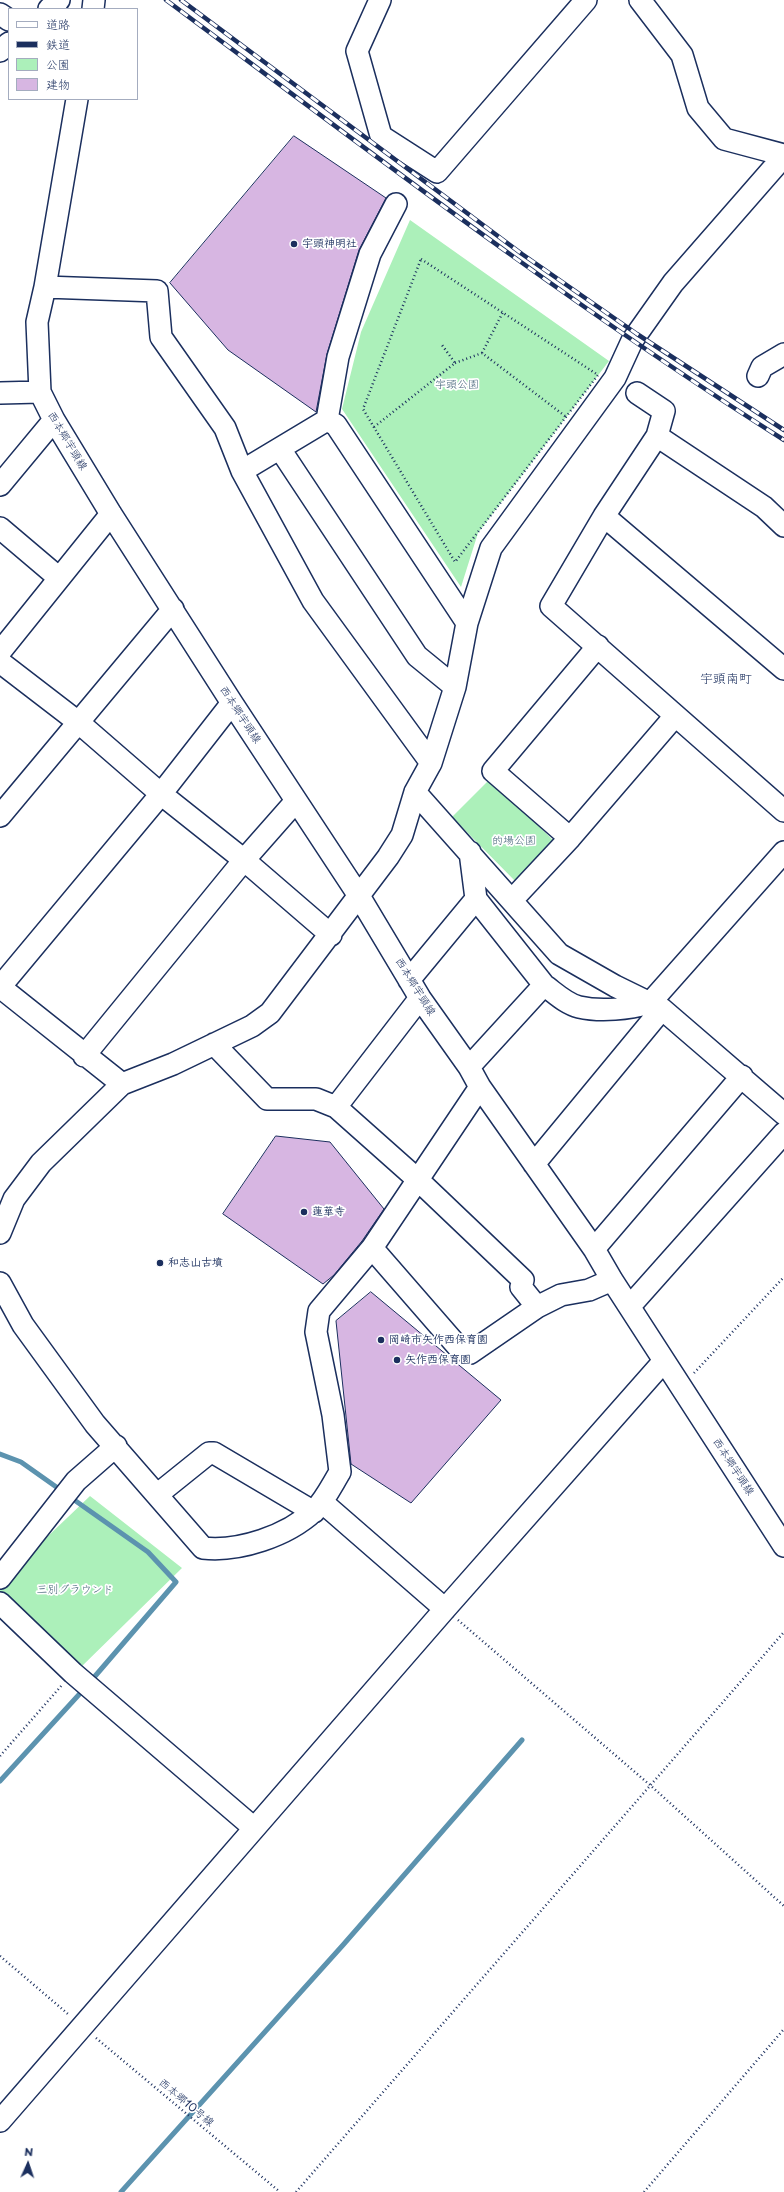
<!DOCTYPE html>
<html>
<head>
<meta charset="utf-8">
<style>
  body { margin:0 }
  #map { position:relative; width:784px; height:2192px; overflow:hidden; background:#fff; font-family:"Playpen Sans","Klee One",sans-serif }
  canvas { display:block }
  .legend { position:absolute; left:8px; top:8px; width:130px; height:92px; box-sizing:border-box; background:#fff; border:1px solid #a4acbf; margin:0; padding:5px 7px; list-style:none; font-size:12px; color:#1b2f5e }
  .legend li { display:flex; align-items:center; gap:8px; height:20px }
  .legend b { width:20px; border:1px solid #a4acbf }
  .north { position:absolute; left:8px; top:2144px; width:40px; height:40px; -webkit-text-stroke:3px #fff; paint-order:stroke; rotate:3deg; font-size:11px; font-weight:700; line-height:16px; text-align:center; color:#1b2f5e }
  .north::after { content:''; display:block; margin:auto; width:14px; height:18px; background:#1b2f5e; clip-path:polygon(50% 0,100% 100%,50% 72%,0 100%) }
</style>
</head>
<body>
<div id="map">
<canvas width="784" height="2192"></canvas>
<ul class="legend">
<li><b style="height:5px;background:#fff"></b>道路</li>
<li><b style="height:5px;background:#1b2f5e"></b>鉄道</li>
<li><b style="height:11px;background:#acf0ba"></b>公園</li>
<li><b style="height:11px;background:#d7b6e2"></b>建物</li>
</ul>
<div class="north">N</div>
</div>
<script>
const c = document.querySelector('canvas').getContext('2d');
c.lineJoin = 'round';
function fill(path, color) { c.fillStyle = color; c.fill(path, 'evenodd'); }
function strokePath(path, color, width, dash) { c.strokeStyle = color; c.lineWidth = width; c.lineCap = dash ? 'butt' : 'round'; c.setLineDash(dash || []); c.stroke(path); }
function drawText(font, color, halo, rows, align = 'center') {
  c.font = font + ' "Playpen Sans","Klee One",sans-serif'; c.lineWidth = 3.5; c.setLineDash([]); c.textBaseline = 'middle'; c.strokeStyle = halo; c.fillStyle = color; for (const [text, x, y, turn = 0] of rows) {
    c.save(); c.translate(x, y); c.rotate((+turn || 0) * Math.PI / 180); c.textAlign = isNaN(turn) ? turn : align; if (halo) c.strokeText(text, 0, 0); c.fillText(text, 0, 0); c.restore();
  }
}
fill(new Path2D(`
  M410,220L609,361L478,533L461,587L342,409L361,332Z
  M490,779L553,840L516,882L452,817Z
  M90,1496L182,1568L77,1671L0,1602V1582Z`), '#acf0ba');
strokePath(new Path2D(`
  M0,1454L21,1462L62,1491
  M70,1497L148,1552L176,1582L90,1682
  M0,1781L85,1688
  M121,2192L343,1945L522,1740`), '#5c93af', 5);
const building = new Path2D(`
  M294,136L386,198L359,250L327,354L316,412L228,350L170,283Z
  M276,1136L330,1142L384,1209L362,1241L334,1275L323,1284L223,1214Z
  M371,1292L501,1400L411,1503L351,1464L336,1321Z`);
fill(building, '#d7b6e2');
strokePath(building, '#1b2f5e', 1);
const minor = new Path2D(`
  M380,0L357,51L381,136L437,172L586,0
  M640,0L682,55L698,108L724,139L784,155
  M49,9L59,0
  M93,9L94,0
  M0,14L9,20
  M0,51L9,43
  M77,99L45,287L37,322L40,392L54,420L111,514L232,703L359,896L420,998L469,1067L480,1087L594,1249L612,1280L784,1546
  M45,287L157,291L161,337L225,428L242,471L313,601L431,763
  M758,376L762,367L784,354
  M0,393L40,392
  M637,393L664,411L657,436
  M327,420L336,425L467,623
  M327,420L338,357L370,254L396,204
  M280,449L417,656L455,687
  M242,471L327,420
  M0,485L54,420
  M604,516L784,669
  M784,526L764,507L657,436L604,516L551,606L784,811
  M0,528L59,578
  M0,652L111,514
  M0,662L78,722L161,794L244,860L331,935
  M415,792L559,954L615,986L662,1009L784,1114
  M0,816L173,609
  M570,838L493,771L598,646
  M476,899L544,985
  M512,900L570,838L675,716
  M409,980L476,899L470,852
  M0,987L161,794L232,703
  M0,987L122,1084
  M420,998L336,1107L417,1179L523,1280L521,1287L537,1307
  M214,1044L267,1099H316L336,1107
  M84,1056L244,860L296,801
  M469,1067L544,985C555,993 566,1004 579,1007C601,1012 629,1009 650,1003L784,852
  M534,1164L662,1009
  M0,1233L14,1199L41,1163L122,1084L173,1064L252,1026L270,1013L388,857L402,835L415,792L431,763L455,687L467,623L491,548L615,378L632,341L673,283L784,156
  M372,1248L459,1348L470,1353L537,1307L561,1295L589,1290L612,1280
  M594,1249L742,1076
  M0,1283L23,1325L95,1424L203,1548C239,1552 287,1536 314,1511C325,1500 332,1485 340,1472L333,1415L316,1332L319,1311L372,1248L480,1087
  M630,1306L784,1133
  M158,1494L209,1453H214L314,1512
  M322,1502L445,1609
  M0,1578L76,1481L116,1446
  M0,1603L73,1673L254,1828
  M0,2121L445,1609L664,1361`);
strokePath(minor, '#1b2f5e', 24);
strokePath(new Path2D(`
  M421,259L598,375L455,562L363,409Z
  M482,353L503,312
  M455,363L482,353L565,416
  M374,427L455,363L442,345
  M694,1373L784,1277
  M458,1620L650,1785L784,1906
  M0,1756L62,1685
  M0,1956L68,2014
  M96,2038L280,2192
  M296,2192L784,1632
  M644,2192L784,2029`), '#1b2f5e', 2.5, [1, 3]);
strokePath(minor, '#fff', 21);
const rail = new Path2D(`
  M166,0C369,151 570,305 784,440
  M181,0L522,254L637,334L784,430`);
strokePath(rail, '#1b2f5e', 4.5);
strokePath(rail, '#fff', 3, [9]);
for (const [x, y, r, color] of [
  [294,244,4,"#1b2f5e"],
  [304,1212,4,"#1b2f5e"],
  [160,1263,4,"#1b2f5e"],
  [381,1340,4,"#1b2f5e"],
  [397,1360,4,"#1b2f5e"]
]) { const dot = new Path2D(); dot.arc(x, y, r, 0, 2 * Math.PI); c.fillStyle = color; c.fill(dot); strokePath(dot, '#fff', 1.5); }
drawText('bold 11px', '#1b2f5e', '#fff', [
  ["宇頭神明社",302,244],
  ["蓮華寺",312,1212],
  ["和志山古墳",168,1263],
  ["岡崎市矢作西保育園",389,1340],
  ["矢作西保育園",405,1360]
], 'left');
drawText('11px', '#3f5f75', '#fff', [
  ["宇頭公園",457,385],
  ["的場公園",514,841],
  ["三別グラウンド",75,1590]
]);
drawText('11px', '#1b2f5e', '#fff', [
  ["西本郷宇頭線",67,441,59],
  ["西本郷宇頭線",240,715,57],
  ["西本郷宇頭線",415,987,58],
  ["西本郷宇頭線",733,1467,57],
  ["西本郷10号線",186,2103,40]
]);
drawText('13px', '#1b2f5e', '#fff', [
  ["宇頭南町",726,679]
]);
</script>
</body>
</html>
